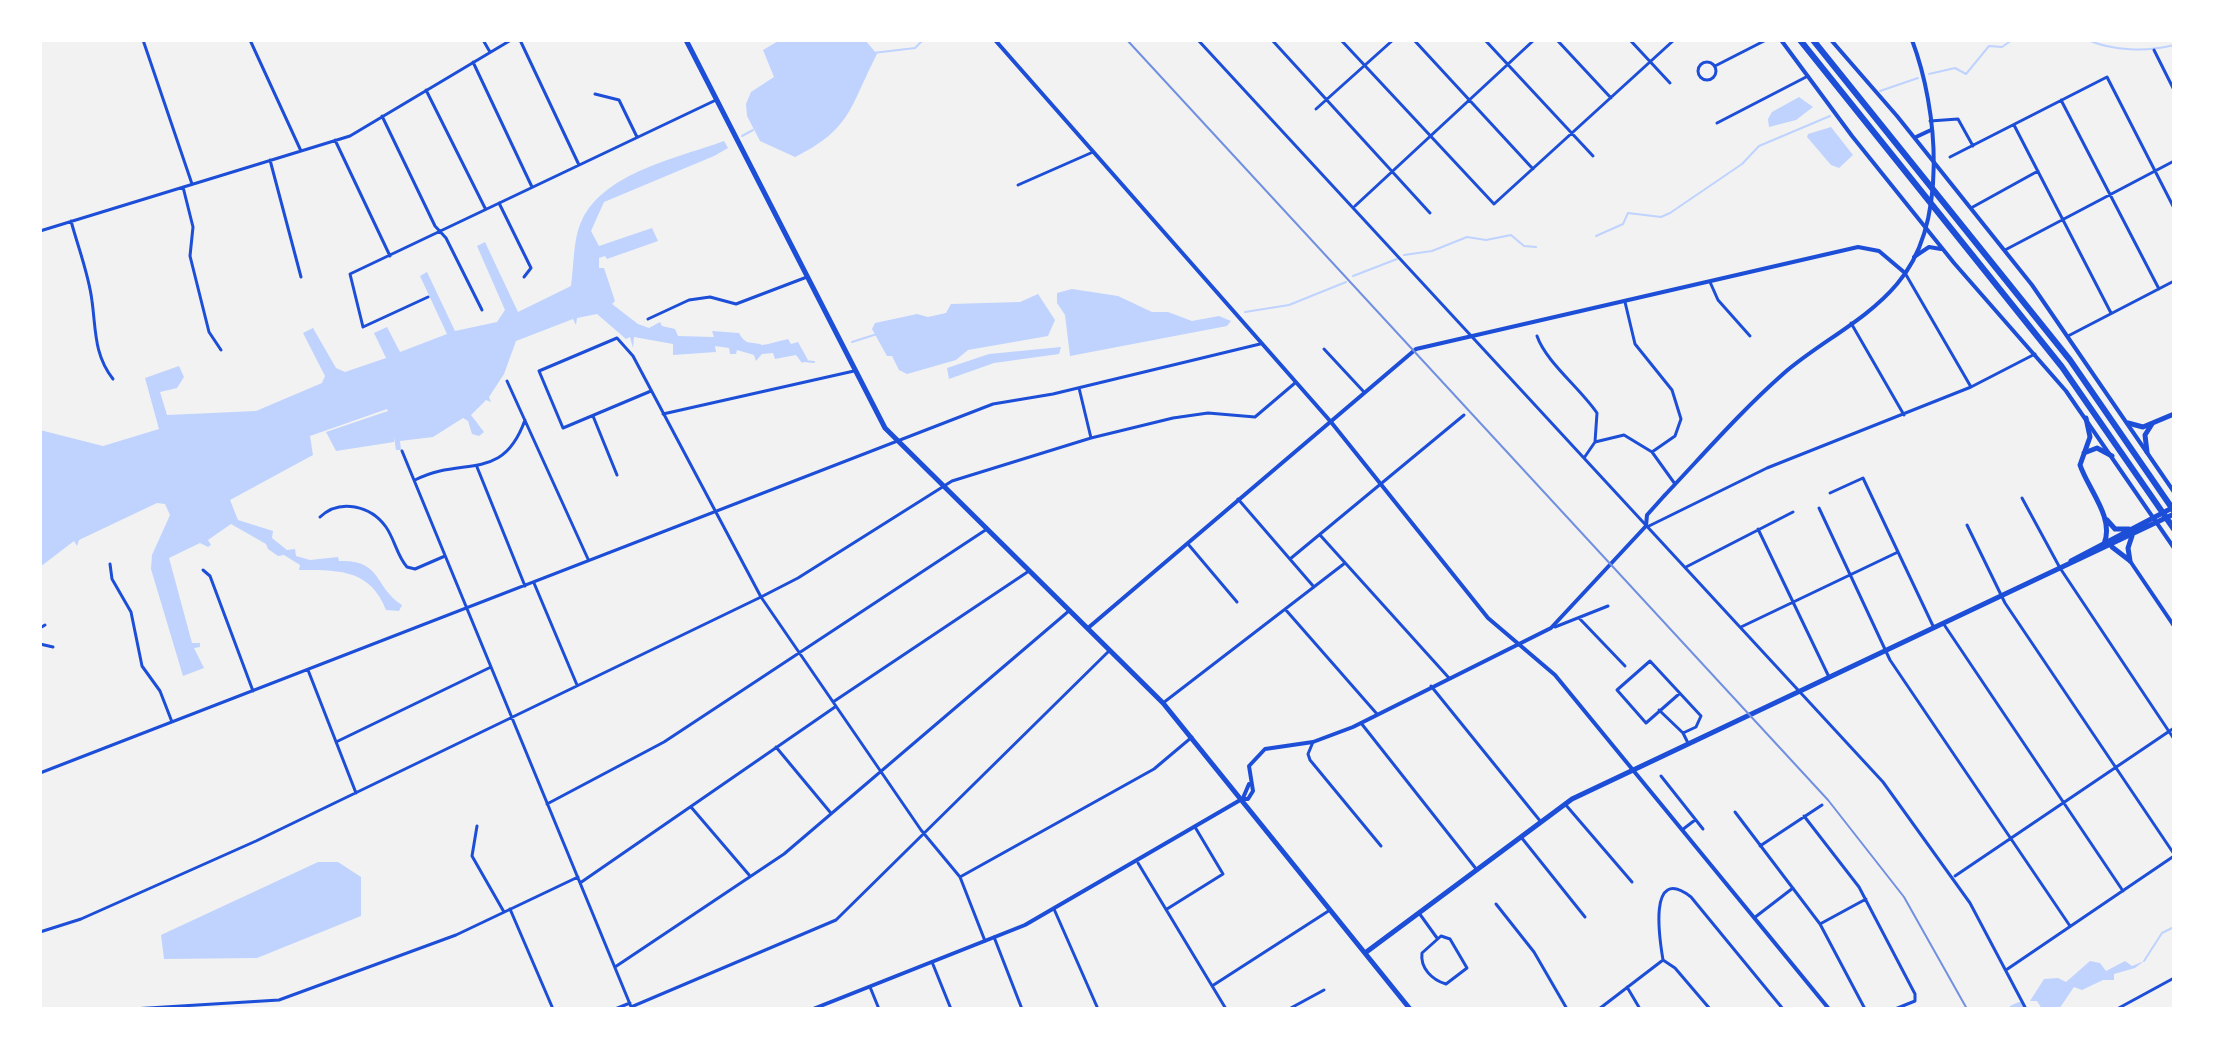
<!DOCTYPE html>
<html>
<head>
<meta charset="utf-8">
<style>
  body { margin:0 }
  #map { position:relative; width:2214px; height:1049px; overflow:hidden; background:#f2f2f2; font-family:"Source Sans 3",sans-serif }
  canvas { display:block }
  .frame { position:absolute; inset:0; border:42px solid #fff; pointer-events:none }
</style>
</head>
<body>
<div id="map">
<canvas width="2214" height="1049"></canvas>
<div class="frame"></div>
</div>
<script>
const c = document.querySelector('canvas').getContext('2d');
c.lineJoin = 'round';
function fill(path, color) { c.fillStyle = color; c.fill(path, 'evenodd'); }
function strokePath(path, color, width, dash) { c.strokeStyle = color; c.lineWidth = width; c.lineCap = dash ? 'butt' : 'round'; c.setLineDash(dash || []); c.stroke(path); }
fill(new Path2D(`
  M780,40H865L877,54C850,106 852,129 795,157L760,141L747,116L746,104L751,92L774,77L763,50Z
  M1799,97L1813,107L1796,120L1769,127L1768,119L1772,112Z
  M1831,127L1853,155L1839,168L1831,165L1807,137L1808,134Z
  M724,141L728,148L714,156L604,202L591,231L599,246L652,228L658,241L607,259L605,256L599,258V268H604L615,301L612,304L638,324L649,328L660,322L662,326L675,329L678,336L714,337L712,331L739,333C749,353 770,343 788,339L791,344L798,342L808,360L802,363L796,355L775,359L773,353L762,354L756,361L754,355L737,350L736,354H730L729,348L715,346L716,352L673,355V344L634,337L633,348L630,337L626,339L597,314L577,318L576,325L573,319L516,341L504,374L489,397L491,402L486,400L471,415L484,432L479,436L472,434L468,421L463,418L433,437L400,441L401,450H396L394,437V442L336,451L326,432L388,411L387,409L310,436L313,455L230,500L238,520L273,531L272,538L287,550L295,549L296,556L310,560L338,557L339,561C382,559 374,587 402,605L399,611L386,610C370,569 339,570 299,570L300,565L284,555L278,556L268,549L266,544L231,524L208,540L211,545L208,547L200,543L169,558L192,643H200V647L194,648L204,668L183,676L151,569L152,555L170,515L165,504L157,503L79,540L77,546L74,541L40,567V430L103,446L159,429L145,378L179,366L184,377L177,388L160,392L167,415L256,411L322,383L325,376L303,333L313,328L336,368L345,372L386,358L374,333L387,327L400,352L447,334L420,276L427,272L455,331L497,322L505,310L477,246L485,242L518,312L571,286C574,266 573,238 582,220C605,172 678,158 724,141Z
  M1072,289L1118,296L1152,312H1168L1192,321L1219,316L1231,321L1227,326L1070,356L1065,315L1057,303V293Z
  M1038,294L1055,320L1048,336L968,350L956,360L907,374L899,370L892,356H887L872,329L875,323L917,314L928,317L946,313L951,304L1020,302Z
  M1061,347L1059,354L994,363L949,379L947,368L989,354Z
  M318,862H338L361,877V916L257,958L164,959L161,935Z
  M2090,961L2100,963L2106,971L2125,961L2132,966L2144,961L2135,968L2114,974V980H2103L2082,990L2074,987L2059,1009H2042L2037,1001H2030L2044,979L2058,978L2066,982Z`), '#bfd3fe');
strokePath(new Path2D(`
  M2088,40C2113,51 2147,52 2174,45
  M873,53L915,48L923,40
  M1929,74L1955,68L1966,74L1989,46L2002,47L2012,40
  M1880,91L1918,78
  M742,136L753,130
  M1596,236L1623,224L1628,213L1661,217L1670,213L1742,164L1759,146L1830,116
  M1404,255L1432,251L1467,237L1486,240L1511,235L1524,246L1536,247
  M1353,276L1397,259
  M1245,312L1289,305L1346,282
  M852,342L877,334
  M746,343L760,345
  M804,361L814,362
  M2144,961L2162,933L2174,927`), '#bfd3fe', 2);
strokePath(new Path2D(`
  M2013,1009L2020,1006`), '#bfd3fe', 8);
strokePath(new Path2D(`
  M143,40L192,184
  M250,40L301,151
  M483,40L490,52
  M520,40L579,165
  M1198,40L1883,782L1970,903L2026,1009
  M1272,40L1430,213
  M1341,40L1494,204L1674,40
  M1414,40L1533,169
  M1485,40L1593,156
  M1557,40L1611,98
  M1630,40L1670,83
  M2154,50L2174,90
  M473,62L532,187
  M1698 71a9 9 0 1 1 18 0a9 9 0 1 1-18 0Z
  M1715,66L1766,40
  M426,90L485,208
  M595,94L619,100L637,137
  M2061,100L2159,289
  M1316,109L1393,40
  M382,116L435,226L446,238L482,310
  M1930,121L1958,119L1973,146
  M1717,123L1808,76
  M2014,125L2111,313
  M335,140L390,256
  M1950,157L2107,77L2174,208
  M270,160L301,277
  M1018,185L1093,152
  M183,187L193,227L190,256L209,332L221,350
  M499,203L531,268L524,277
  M1355,206L1534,40
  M1971,208L2038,171
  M71,221C78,247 89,275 92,301C96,330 94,355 113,379
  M40,231L350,136L511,40
  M2005,250L2174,161
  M1905,273L1971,387
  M1710,282L1718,300L1750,336
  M428,297L363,327L350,274L716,100
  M1625,302L1635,344L1672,390L1681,419L1675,436L1652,452L1675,484
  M648,319L689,300L710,297L736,304L807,277
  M1851,323L1904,415
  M1537,336C1546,362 1580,388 1597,413L1595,442L1584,458
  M2068,336L2174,281
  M1324,349L1364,392
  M507,381L588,559
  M1079,388L1091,438
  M651,391L563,428L539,371L617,338L633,356L761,597L921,830L960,877L985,941
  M663,414L854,371
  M593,416L617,475
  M1595,442L1624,435L1652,452
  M402,451L632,1009
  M477,467L525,586
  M415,480C463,455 502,484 525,420
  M1830,493L1863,478L1934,628
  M2022,498L2060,568L2174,739
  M1238,499L1314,587
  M1819,508L1890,660L2070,926
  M320,517C340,498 371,506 386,527C395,540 397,556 407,567L415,569L445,556
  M1967,525L2005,603L2174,854
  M1649,526L1767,468L1971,387L2035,354
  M1758,529L1829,677
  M1320,535L1449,678
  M1188,544L1237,602
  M1290,559L1464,415
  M110,564L112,579L131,612L142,666L160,691L172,722
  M1686,567L1793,512
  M203,570L210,576L253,691
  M534,583L577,685
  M1285,609L1377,714
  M1579,618L1625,666
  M1943,623L2123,891
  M1555,627L1608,606
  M1741,627L1898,552
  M40,628L45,625
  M40,644L53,647
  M308,670L356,793
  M1431,686L1541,822
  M1679,694L1646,723L1617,690L1650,661L1701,716L1696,727L1683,733
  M833,702L1029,571
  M1163,703L1345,563
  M1659,710L1683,733L1688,743
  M1361,723L1477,870
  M336,742L491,667
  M1313,742L1308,754L1310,760L1381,846
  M776,747L830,812
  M40,773L993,404L1053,394L1260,344
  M1661,776L1703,829
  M547,804L664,742L987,529
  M1565,804L1632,882
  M691,807L750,876
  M1735,812L1820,924L1865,1009
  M1804,816L1859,887L1915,994V1001L1895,1009
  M477,826L472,856L504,912
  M1682,830L1695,820
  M1521,837L1585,917
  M1760,846L1822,805
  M1138,863L1226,1009
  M1955,876L2174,728
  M960,877L1154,769L1192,737
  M580,883L835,707
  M1496,904L1534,952L1567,1009
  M510,909L553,1009
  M1054,909L1098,1009
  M1167,909L1223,874L1195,827
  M1419,913L1437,938
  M1754,918L1793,888
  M1820,924L1866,899
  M40,932L81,919L256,841L761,597L798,578L952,481L1091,438L1173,418L1208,413L1255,417L1295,383
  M1441,936L1450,939L1467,968L1446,984C1432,980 1420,968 1422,953Z
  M994,937L1022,1009
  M932,962L951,1009
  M615,967L784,854L1070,610
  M2006,970L2174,856
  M1212,986L1330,910
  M870,987L879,1009
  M1627,987L1640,1009
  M631,1007L836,920L1110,650
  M132,1009L279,1000L456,935L578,877
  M615,1009L630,1003
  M1289,1009L1324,990
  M1599,1009L1663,960
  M1710,1009L1675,968L1663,960C1660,942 1647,863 1691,897L1783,1009
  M2117,1009L2174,978`), '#1d4ed8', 3);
strokePath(new Path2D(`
  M2130,561L2174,626
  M1088,628L1416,349L1858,247L1879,251L1905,273
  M1243,798L1249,784
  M813,1009L1025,925L1242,799H1248L1253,791L1249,766L1265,749L1313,742L1353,727L1551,628L1646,526L1647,515L1664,496C1703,455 1740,412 1783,374C1818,343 1866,321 1897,284C1949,224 1938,109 1912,40`), '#1d4ed8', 4);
strokePath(new Path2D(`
  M995,40L1331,422L1488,618L1555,675L1829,1009
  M1781,40L1852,136L1954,263L2066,391L2174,548
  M1831,40L1897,116L2032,285L2174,492
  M1916,137L1931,130
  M1914,257L1929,247L1941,249`), '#1d4ed8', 4);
strokePath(new Path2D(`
  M686,40L885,428L1163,703L1410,1009
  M2086,418L2090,437L2080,465C2088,489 2115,518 2104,544
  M2128,423L2143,427L2174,414
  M2147,452L2145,435L2152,424
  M2084,453L2097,448L2112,456
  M2107,520L2115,529H2129
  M2112,547L2129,560
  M2071,561L2174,507
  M2130,561L2128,548L2132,536
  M1365,953L1572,799L2174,514`), '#1d4ed8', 5);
strokePath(new Path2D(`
  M1800,40L2062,367L2174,529
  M1813,40L2070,360L2174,511`), '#1d4ed8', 6);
strokePath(new Path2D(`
  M1127,40L1828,800L1904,897L1967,1009`), '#7290e2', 2);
</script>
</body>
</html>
